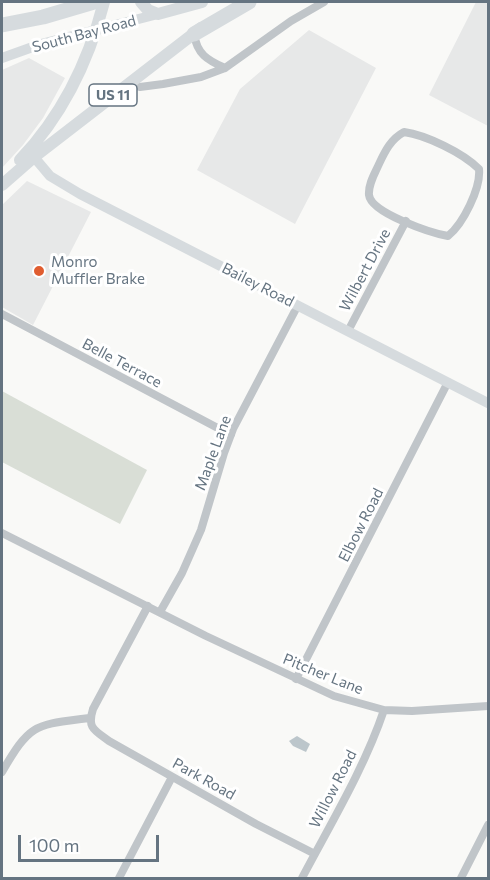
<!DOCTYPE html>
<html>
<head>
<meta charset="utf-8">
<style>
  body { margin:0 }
  #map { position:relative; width:490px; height:880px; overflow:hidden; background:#f9f9f7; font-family:Commissioner,sans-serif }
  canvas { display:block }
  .frame { position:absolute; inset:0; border:3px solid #657481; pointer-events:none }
  .scale { position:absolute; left:18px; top:835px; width:141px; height:27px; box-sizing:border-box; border:3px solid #657481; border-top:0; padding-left:8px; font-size:18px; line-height:21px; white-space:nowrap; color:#657481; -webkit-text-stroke:4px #fff; paint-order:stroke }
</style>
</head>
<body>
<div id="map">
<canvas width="490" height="880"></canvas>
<div class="frame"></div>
<div class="scale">100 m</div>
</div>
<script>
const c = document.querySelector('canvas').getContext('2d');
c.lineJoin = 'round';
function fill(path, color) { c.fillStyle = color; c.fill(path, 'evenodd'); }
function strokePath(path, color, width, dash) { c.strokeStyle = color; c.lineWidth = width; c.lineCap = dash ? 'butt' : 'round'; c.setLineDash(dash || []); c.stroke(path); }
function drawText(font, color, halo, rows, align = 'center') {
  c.font = font + ' Commissioner,sans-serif'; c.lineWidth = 6; c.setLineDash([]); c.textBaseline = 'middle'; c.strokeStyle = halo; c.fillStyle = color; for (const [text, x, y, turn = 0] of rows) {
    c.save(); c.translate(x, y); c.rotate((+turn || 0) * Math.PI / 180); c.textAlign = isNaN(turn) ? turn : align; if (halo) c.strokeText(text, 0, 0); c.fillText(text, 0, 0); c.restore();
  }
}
fill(new Path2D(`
  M476,2H488V126L429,95Z
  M309,30L376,68L295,224L197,170L240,89Z
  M29,58L65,78L43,118L23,145L2,168V70Z
  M27,181L91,212L33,325L2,307V205Z`), '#e7e8e8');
fill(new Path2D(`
  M2,391L147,470L120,524L2,462Z`), '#d9ded6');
fill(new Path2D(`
  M297,736L310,744L306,752L293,746L289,741Z`), '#bcc6cb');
strokePath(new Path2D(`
  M194,34C197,54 207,60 225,68
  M129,83L140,87L163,84L201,77L225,68L291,21L324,2
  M404,132C426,135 463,153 479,169C481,188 463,224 448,236C431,233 371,213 369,195C368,184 375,173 379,164C385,151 391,139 404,132Z
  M2,314L231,435
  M348,331L406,221
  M2,533L206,636L334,696L384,710L412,711L488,706
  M148,606L93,709C87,728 94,730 109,741L256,824L315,854
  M160,612L182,573L201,530L224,453L233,429L298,305
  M296,679L448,382
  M2,772C31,722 35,725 90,718
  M119,878L172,777
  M302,878C331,823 364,769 384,710
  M461,878L488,825`), '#c0c5c9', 8);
strokePath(new Path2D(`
  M2,58L41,44L158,14
  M34,157L50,176L80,194L488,403`), '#d6dbde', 10);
strokePath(new Path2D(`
  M141,2L148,10L158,14L202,2
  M20,160C62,116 89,60 104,2
  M2,185L34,157L201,28`), '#d6dbde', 12);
strokePath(new Path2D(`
  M2,25L43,17L94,2
  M194,34L249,2`), '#d6dbde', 15);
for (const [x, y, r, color] of [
  [39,271,6,"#e05d30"]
]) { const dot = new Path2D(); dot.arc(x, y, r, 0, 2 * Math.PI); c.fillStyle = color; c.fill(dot); strokePath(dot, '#fff', 2); }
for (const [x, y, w] of [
  [113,95,48]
]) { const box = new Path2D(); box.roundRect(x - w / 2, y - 11, w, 22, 4.5); c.fillStyle = '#fff'; c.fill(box); strokePath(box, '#657481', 1.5); }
drawText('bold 14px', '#657481', null, [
  ["US 11",113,95]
]);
drawText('15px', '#657481', '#fff', [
  ["South Bay Road",84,34,-15],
  ["Wilbert Drive",365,270,-62],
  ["Bailey Road",258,285,27],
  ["Belle Terrace",122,363,28],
  ["Maple Lane",213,453,-70],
  ["Elbow Road",361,525,-63],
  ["Pitcher Lane",323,674,22],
  ["Park Road",204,779,29],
  ["Willow Road",333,789,-63]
]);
drawText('15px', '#657481', '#fff', [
  ["Monro",51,262],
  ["Muffler Brake",51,279]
], 'left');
</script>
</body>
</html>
